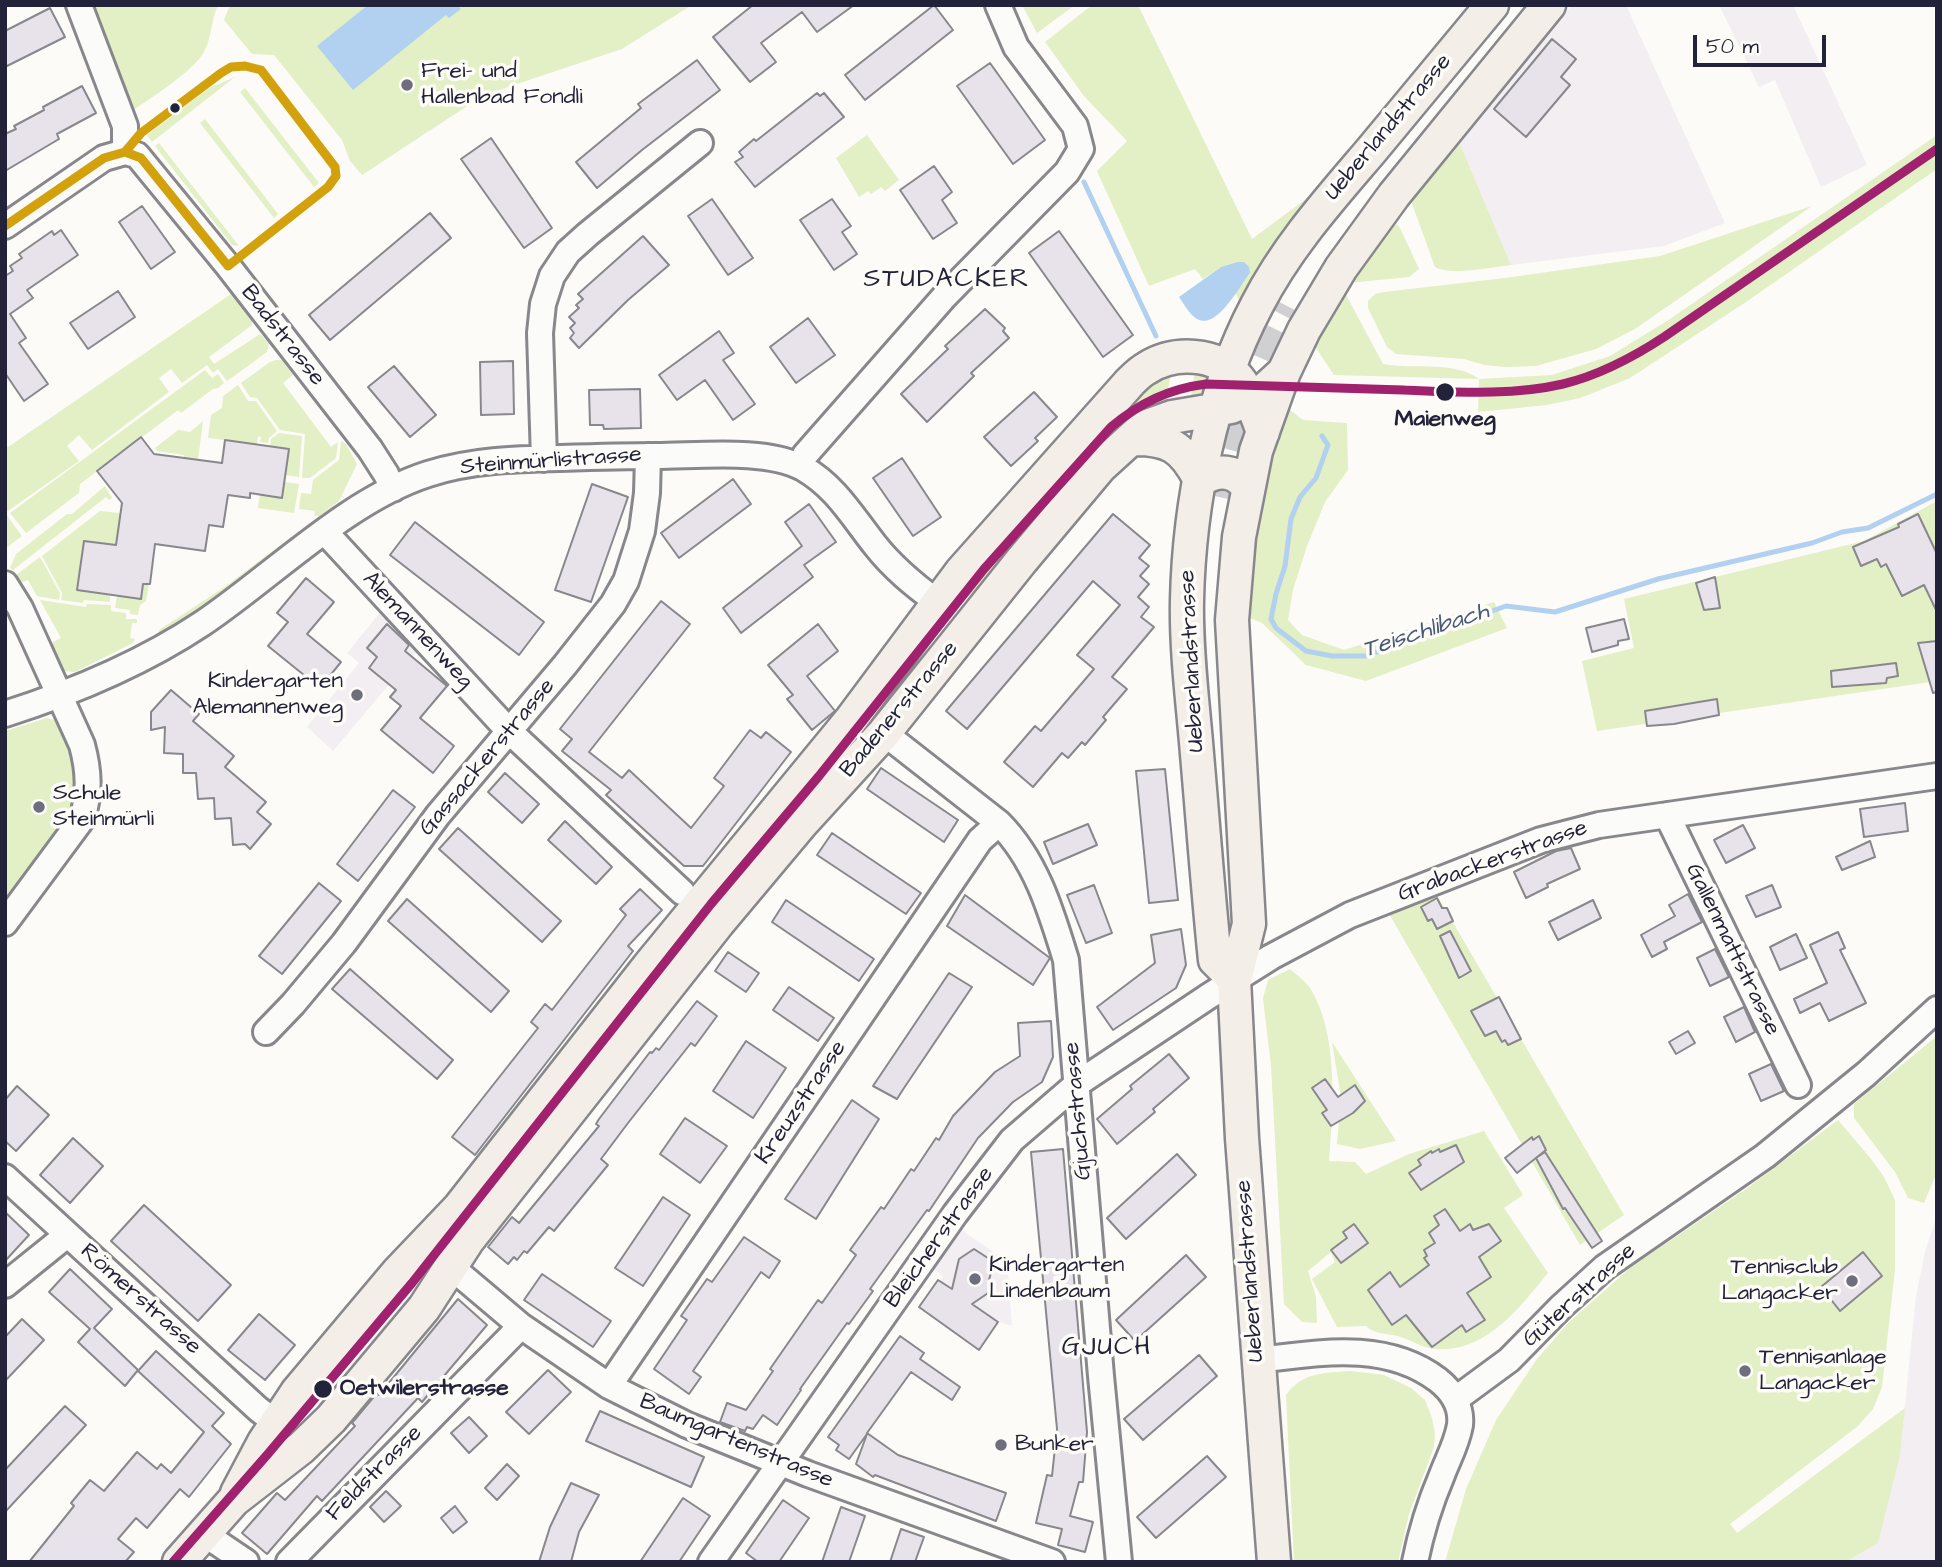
<!DOCTYPE html>
<html>
<head>
<meta charset="utf-8">
<style>
  body { margin:0 }
  #map { position:relative; width:1942px; height:1567px; overflow:hidden; background:#fcfbf8; font-family:"Architects Daughter",sans-serif }
  canvas { display:block }
  .frame { position:absolute; inset:0; border:7px solid #22223b; pointer-events:none }
  .scale { position:absolute; left:1693px; top:35px; width:133px; height:32px; box-sizing:border-box; border:4px solid #22223b; border-top:0; padding-left:9px; font-size:21px; line-height:24px; white-space:nowrap; color:#22223b; -webkit-text-stroke:5px #fdfcf7; paint-order:stroke }
</style>
</head>
<body>
<div id="map">
<canvas width="1942" height="1567"></canvas>
<div class="frame"></div>
<div class="scale">50 m</div>
</div>
<script>
const c = document.querySelector('canvas').getContext('2d');
c.lineJoin = 'round';
function fill(path, color) { c.fillStyle = color; c.fill(path, 'evenodd'); }
function strokePath(path, color, width, dash) { c.strokeStyle = color; c.lineWidth = width; c.lineCap = dash ? 'butt' : 'round'; c.setLineDash(dash || []); c.stroke(path); }
function drawText(font, color, halo, rows, align = 'center') {
  c.font = font + ' "Architects Daughter",sans-serif'; c.lineWidth = 7; c.setLineDash([]); c.textBaseline = 'middle'; c.strokeStyle = halo; c.fillStyle = color; for (const [text, x, y, turn = 0] of rows) {
    c.save(); c.translate(x, y); c.rotate((+turn || 0) * Math.PI / 180); c.textAlign = isNaN(turn) ? turn : align; if (halo) c.strokeText(text, 0, 0); c.fillText(text, 0, 0); c.restore();
  }
}
fill(new Path2D(`
  M1572,5H1626L1725,223L1664,246L1511,265L1460,144Z
  M1719,5H1793L1867,165L1821,187L1775,80L1759,87Z
  M387,604L423,644L333,751L307,727L359,663L347,653Z
  M1937,1215V1562H1846L1878,1543L1900,1455L1916,1296L1925,1252Z
  M960,1229L1007,1261L1012,1326L999,1322L940,1281L943,1276L932,1268Z`), '#f2eef2');
fill(new Path2D(`
  M87,5H218C211,20 212,37 204,52C193,72 147,100 128,114Z
  M230,5H692L622,49L484,95L362,175L350,161L342,140L274,55L252,54L224,20Z
  M1022,5H1075L1037,33Z
  M1092,5H1138L1252,239L1310,196L1258,266L1239,300L1235,293L1250,273L1221,267L1203,279L1195,269L1149,286L1097,171L1127,141L1084,96L1045,42Z
  M235,77L152,142L147,135L209,88Z
  M245,88L319,183L314,187L240,92Z
  M205,119L278,214L274,218L200,123Z
  M867,135L899,180L885,191L881,187L871,194L868,191L859,197L836,158Z
  M1937,135V169L1746,302L1630,378L1580,398L1547,405L1478,412L1479,379L1334,375L1314,345L1345,293L1383,364C1414,370 1453,360 1479,379L1552,375L1610,356L1667,321Z
  M159,143L239,246L232,245L155,146Z
  M1460,144L1511,265C1494,267 1449,276 1435,267L1411,201Z
  M1812,206L1635,329L1596,349L1536,366L1506,367L1484,365L1464,359L1396,354L1387,347L1368,308V301L1375,294L1384,292L1505,278L1660,256Z
  M1390,223L1398,225L1401,230L1419,269L1409,277L1349,283Z
  M231,294L252,321V325L209,357L214,364L260,334L269,343L267,352L227,381L218,369L213,373L207,365L182,383L171,369L159,378L169,392L92,450L79,435L67,446L79,461L5,513L22,536L5,549V449Z
  M276,360H282L293,375L283,383L331,447L338,442L336,458L310,478H302L305,434L280,430L257,398L250,397L241,383L270,362Z
  M205,370L212,378L218,374L224,383L218,388L213,389L181,413L178,410L80,484L79,493L26,533L10,513Z
  M1195,371L1212,376L1214,399L1189,408Z
  M1171,372L1164,413L973,599L960,590L1140,387Z
  M238,385L248,401H256L277,431L269,438L268,443L260,442L261,437L258,436L257,444L208,438L211,415L222,408L223,396Z
  M1286,407L1303,420L1347,423L1348,470L1325,502L1307,546L1293,590L1288,620L1302,635L1344,650L1494,602L1507,628L1366,681L1306,665L1262,623L1250,618C1249,546 1263,475 1286,407Z
  M203,421L198,460L184,458V455L157,451L155,448L178,430L190,432Z
  M279,433L302,436L299,477L285,475L289,449L270,446L271,439Z
  M341,441L346,444L357,464L339,501L319,516H314L315,511L299,509L301,493L311,494L313,480L339,460Z
  M284,482L299,484L294,513L258,508L260,495Z
  M105,486L112,498L109,500L106,497L13,570L10,568L16,554L67,514H72Z
  M1937,501V681L1597,731L1582,661L1634,648L1624,599L1864,541Z
  M100,511L120,513L116,545L84,541L77,589L110,594V602L84,600L83,603L61,600L62,593L42,556Z
  M291,537L296,538L228,591L158,636L159,630L226,586Z
  M40,557L60,593L59,600L37,596L28,580L20,583L13,582L12,578Z
  M143,583L149,584L146,601L140,605L138,615L130,614V610L115,608L117,595Z
  M40,600L86,607L87,604L111,605V611L126,613V619H137V623H132L130,638L135,639L133,643L75,672L64,671L50,648L53,642L61,638Z
  M47,718L58,721C74,757 82,774 71,814L5,905V731Z
  M1438,897L1624,1215L1580,1245L1388,912Z
  M1290,969C1297,975 1305,981 1310,988C1339,1034 1333,1109 1329,1161L1355,1162L1366,1174L1409,1154L1484,1131L1523,1195L1504,1208L1548,1273C1519,1308 1487,1352 1437,1349C1424,1349 1413,1341 1401,1337C1389,1333 1375,1335 1366,1326L1337,1327L1312,1279L1335,1262L1331,1252L1308,1271L1316,1297L1317,1323L1302,1322L1284,1304L1271,1066L1263,998L1268,980Z
  M1937,1036V1172L1924,1203L1908,1198L1895,1172L1854,1118V1104Z
  M1332,1042L1396,1141L1360,1149L1337,1144L1341,1097Z
  M1838,1120L1871,1159L1884,1177L1895,1200V1269L1882,1387L1873,1409L1858,1426L1730,1524L1737,1533L1905,1408L1900,1455L1878,1543L1846,1562H1445L1466,1489L1496,1420L1537,1359L1568,1323L1630,1268L1746,1189Z
  M1350,1371L1384,1375L1411,1388L1425,1400L1432,1418L1435,1434L1434,1447L1409,1514L1398,1562H1294L1286,1395C1302,1372 1325,1373 1350,1371Z`), '#e3efc5');
fill(new Path2D(`
  M368,5H457L461,9L449,18L446,15L353,90L317,46Z
  M1238,262H1244L1249,267L1250,273C1239,287 1217,330 1197,319C1189,314 1184,304 1179,297L1221,267Z`), '#b2d0ef');
strokePath(new Path2D(`
  M1084,182L1156,336
  M1322,436L1328,445L1316,478L1300,497L1291,519L1285,566L1276,594L1271,619L1276,628L1306,651L1332,656H1366L1506,606L1555,612L1658,579L1812,543L1842,532L1868,528L1937,494`), '#b2d0ef', 5);
const building = new Path2D(`
  M753,5H854L817,32L802,12L761,43L776,62L750,82L713,37Z
  M934,5L953,30L865,100L845,75Z
  M50,8L65,37L5,67V31Z
  M1552,39L1576,59L1561,77L1570,85L1526,137L1494,109Z
  M697,60L720,90L642,150L597,188L576,162L641,108L638,104Z
  M990,63L1045,140L1013,164L957,86Z
  M82,86L96,113L57,134L59,139L5,171V134L16,129L14,126L44,110L43,107Z
  M817,93L820,96L824,93L844,117L755,187L735,162L743,157L739,152L754,139L756,141Z
  M491,138L552,228L524,248L461,159Z
  M934,166L952,192L942,200L957,223L933,239L900,190Z
  M712,199L753,258L728,275L688,216Z
  M832,199L851,226L842,232L857,254L834,270L800,220Z
  M142,206L175,252L151,269L119,222Z
  M430,213L451,238L330,340L309,315Z
  M61,230L78,255L27,290L33,298L10,314L26,338L19,343L48,384L24,401L5,373V276L13,271L10,266L22,258L19,254L52,231L54,235Z
  M1059,231L1133,335L1103,357L1029,253Z
  M643,236L669,265L628,300L579,348L570,338L574,333L570,328L575,323L569,317L579,308L576,305L583,299L578,294Z
  M118,291L135,317L88,349L70,323Z
  M985,309L1005,328L1003,331L1009,338L971,373L974,376L927,422L901,394L948,349L945,346Z
  M808,318L835,355L796,383L770,347Z
  M719,331L734,353L723,360L755,404L733,420L705,380L677,400L659,375Z
  M513,361L514,414L481,415L480,362Z
  M394,366L436,415L410,437L368,387Z
  M640,389L641,428L604,429L603,425H590L589,390Z
  M1034,392L1057,417L1035,438L1038,441L1011,466L984,437Z
  M141,437L154,454L222,463L225,440L289,449L282,498L250,493V498L228,495L223,527L209,525L205,551L155,544L150,584H143L141,599L77,590L84,541L116,545L122,503L97,471Z
  M902,458L941,517L913,536L873,478Z
  M733,479L751,504L679,558L661,533Z
  M592,484L628,497L591,602L555,590Z
  M809,504L836,542L804,565L813,577L741,633L723,608L802,546L785,522Z
  M1113,514L1150,545L1139,558L1149,566L1140,576L1149,584L1138,597L1149,607L1141,617L1154,627L1112,677L1127,689L1103,717L1106,720L1085,745L1082,742L1068,758L1062,753L1033,787L1004,762L1035,726L1041,731L1094,669L1077,655L1120,605L1093,581L967,729L946,711Z
  M1918,514L1937,554V612L1924,585L1902,596L1886,564L1881,567L1877,559L1861,566L1853,547L1899,527L1898,524Z
  M415,522L544,622L519,655L390,555Z
  M1715,577L1720,608L1704,610L1696,583Z
  M306,578L334,602L307,634L341,662L320,688L268,646L288,622L277,613Z
  M661,601L690,624L589,752L622,778L629,770L691,828L724,786L714,778L750,730L761,738L766,732L791,752L703,866H684L606,795L611,790L562,751L572,739L560,729Z
  M1624,619L1629,639L1618,641V645L1592,652L1586,628Z
  M387,624L409,645L405,651L447,686L420,718L454,746L433,773L381,730L401,706L390,697L396,690L369,668L377,657L367,648Z
  M818,624L838,651L807,676L835,711L812,730L787,699L793,695L768,665Z
  M1937,641V692L1933,693L1918,643Z
  M1896,663L1898,676L1887,678L1886,683L1832,687L1831,671Z
  M171,690L199,714L193,721L234,756L225,767L266,802L257,812L271,824L250,849L245,844L233,845L231,818L215,819L214,798L198,799L196,773H183V754L164,753L165,727L151,730V712Z
  M1717,699L1719,715L1674,724L1647,726L1645,711Z
  M881,768L958,820L944,842L867,789Z
  M1165,769L1178,900L1149,903L1136,771Z
  M505,773L539,804L522,823L488,792Z
  M393,790L415,807L358,881L337,864Z
  M1905,803L1908,831L1864,837L1860,809Z
  M565,821L612,867L596,884L548,840Z
  M1088,824L1097,845L1053,864L1044,842Z
  M1743,825L1755,848L1726,863L1714,840Z
  M458,828L561,921L542,942L439,849Z
  M832,833L921,893L906,914L817,855Z
  M1870,841L1875,857L1842,870L1836,857Z
  M1571,848L1580,869L1547,884L1548,887L1526,898L1514,872L1556,851Z
  M319,883L341,901L282,974L259,956Z
  M1094,885L1112,933L1086,943L1067,895Z
  M1772,885L1781,907L1756,917L1746,896Z
  M640,889L662,910L628,946L633,951L475,1155L452,1137L538,1028L531,1022L545,1004L552,1010L626,915L620,909Z
  M1688,894L1702,922L1664,942L1667,949L1652,957L1641,935L1675,916L1669,905Z
  M965,895L1050,958L1033,985L947,926Z
  M1437,898L1442,908H1447L1453,921L1437,929L1432,919L1428,921L1421,907Z
  M407,899L509,991L491,1012L388,921Z
  M786,900L874,959L859,981L772,922Z
  M1593,900L1601,918L1558,940L1549,922Z
  M1181,929L1186,965L1176,988L1113,1030L1097,1007L1155,963L1151,935Z
  M1450,931L1471,971L1459,978L1440,936Z
  M1838,932L1845,948L1840,950L1866,1003L1829,1021L1820,1003L1800,1013L1794,999L1827,983L1810,945Z
  M1796,934L1807,958L1780,970L1770,947Z
  M1715,949L1729,977L1710,986L1697,958Z
  M728,952L759,973L746,992L715,971Z
  M350,969L453,1060L437,1079L332,989Z
  M949,973L972,987L904,1088L897,1099L873,1086Z
  M789,987L834,1018L818,1041L773,1010Z
  M1499,997L1521,1039L1508,1045L1505,1040L1502,1042L1496,1031L1485,1036L1471,1011Z
  M697,1001L717,1016L695,1046L691,1043L628,1123L601,1159L608,1165L554,1231L549,1227L527,1253L524,1251L517,1260L514,1257L508,1264L488,1247L512,1217L519,1223L599,1126L596,1124L599,1119L650,1052L652,1053L656,1048L659,1050Z
  M1744,1007L1755,1032L1736,1042L1724,1017Z
  M1051,1021L1053,1057L1042,1082L1013,1102L978,1138L929,1211L927,1210L870,1289L873,1291L849,1324L847,1323L800,1389L801,1390L777,1425L763,1415L753,1429L747,1427L745,1431L720,1422L727,1403L746,1410L773,1371L770,1369L818,1300L822,1303L856,1255L850,1250L881,1207L884,1209L911,1169L914,1171L936,1138L939,1140L953,1116L995,1072L1020,1056L1018,1023Z
  M1688,1031L1695,1043L1676,1054L1669,1042Z
  M746,1041L786,1068L753,1118L713,1091Z
  M1169,1054L1189,1078L1153,1109L1155,1112L1117,1144L1097,1119L1132,1089L1130,1086Z
  M1771,1064L1784,1091L1761,1101L1749,1074Z
  M1325,1079L1338,1097L1355,1085L1365,1101L1353,1113L1331,1126L1322,1113L1327,1110L1312,1088Z
  M17,1086L49,1115L16,1151L5,1141V1100Z
  M852,1100L879,1119L816,1219L785,1199Z
  M685,1118L727,1146L700,1183L660,1154Z
  M1539,1136L1546,1150L1517,1173L1505,1158L1532,1137L1533,1140Z
  M73,1138L103,1166L70,1203L40,1175Z
  M1456,1145L1464,1162L1421,1190L1409,1173L1421,1165L1418,1160L1431,1151L1432,1153L1439,1149L1440,1152Z
  M1063,1149L1087,1432L1083,1482H1079L1070,1516L1093,1522L1085,1552L1058,1545L1062,1529L1036,1523L1047,1475L1052,1476L1057,1429L1031,1152Z
  M1545,1152L1602,1241L1592,1248L1565,1208L1563,1209L1536,1158Z
  M1177,1154L1196,1175L1126,1239L1107,1218Z
  M663,1197L690,1215L643,1286L615,1268Z
  M144,1205L231,1285L198,1321L111,1241Z
  M1445,1209L1460,1231L1470,1224L1473,1230L1489,1224L1501,1241L1479,1257L1491,1277L1467,1293L1485,1320L1466,1332L1462,1325L1432,1347L1406,1315L1392,1325L1368,1290L1390,1272L1400,1287L1429,1265L1424,1258L1427,1256L1424,1250L1435,1243L1429,1233L1439,1225L1434,1216Z
  M5,1212L29,1235L5,1261Z
  M1354,1224L1368,1243L1341,1263L1331,1250L1347,1238L1343,1232Z
  M744,1237L780,1261L769,1278L761,1272L693,1371L701,1377L689,1394L654,1369L687,1320L681,1316L707,1279L712,1282Z
  M974,1249L994,1262L989,1280L994,1289L972,1304L998,1322L979,1350L919,1307L938,1280L952,1289L959,1259Z
  M1863,1252L1882,1276L1840,1311L1821,1287Z
  M1186,1255L1206,1277L1135,1341L1116,1320Z
  M70,1269L112,1309L94,1328L138,1370L125,1386L78,1342L90,1329L49,1292Z
  M542,1274L611,1321L593,1347L524,1300Z
  M458,1299L487,1325L422,1402L418,1398L322,1501L317,1496L267,1554L242,1533L277,1493L285,1500L355,1426L352,1423L377,1393L379,1395Z
  M259,1314L295,1345L265,1380L228,1350Z
  M22,1319L44,1340L5,1381V1337Z
  M900,1336L924,1353L920,1359L960,1387L952,1400L911,1372L867,1433L898,1455L1006,1493L996,1521L875,1475L873,1477L856,1464L867,1434L849,1459L836,1450L839,1445L828,1437Z
  M156,1351L224,1413L212,1426L231,1444L189,1497L180,1489L147,1528L136,1518L118,1539L134,1552L125,1562H29L74,1506L71,1503L90,1480L104,1491L137,1452L157,1469L161,1464L171,1473L204,1432L138,1371Z
  M1199,1355L1217,1376L1143,1440L1124,1419Z
  M548,1370L571,1392L529,1434L506,1412Z
  M65,1406L86,1425L5,1512V1470Z
  M600,1411L704,1457L691,1487L586,1441Z
  M469,1417L487,1436L469,1453L451,1433Z
  M1207,1456L1226,1477L1156,1538L1137,1517Z
  M507,1464L519,1476L497,1500L485,1488Z
  M571,1483L599,1495L579,1532L571,1562H539L550,1527Z
  M386,1491L401,1506L384,1522L370,1507Z
  M683,1498L710,1516L679,1562H640Z
  M783,1500L809,1518L779,1562H758L746,1553Z
  M455,1506L467,1522L453,1533L441,1518Z
  M841,1507L865,1516L849,1562H822Z
  M901,1529L924,1537L915,1562H890Z`);
fill(building, '#e8e3eb');
strokePath(building, '#88888c', 2);
strokePath(new Path2D(`
  M1224,498C1239,428 1260,372 1293,309`), '#d0d0d2', 32, [32, 16]);
const minor = new Path2D(`
  M79,5L125,126V152
  M5,226L104,158L125,152L137,155L228,266L370,449L386,474L393,489
  M544,459L540,333L543,304L552,276L568,252L588,234L700,143
  M801,467L805,455L944,297L1067,172L1081,149L1075,126L1016,47L998,5
  M325,532L509,731L682,892
  M5,584L20,608L82,745C89,771 90,793 82,819L5,923
  M5,714C74,692 143,663 203,623C274,575 347,500 428,474C471,460 516,459 560,458C592,457 624,456 656,456C698,456 766,448 803,468C836,487 852,516 875,545C893,568 914,585 937,602
  M884,733L999,823C1036,860 1051,911 1066,960L1101,1376L1119,1562
  M1667,815L1798,1085
  M266,1032L293,1004L344,943L438,815L565,665L613,604L626,581L642,531L647,493L648,456
  M5,1177L258,1409L275,1422
  M450,1266L521,1326L609,1386L687,1425L808,1474L1052,1562
  M5,1285L67,1235
  M1258,1360C1319,1353 1385,1340 1438,1380C1452,1391 1462,1407 1460,1425C1457,1443 1448,1459 1442,1475C1430,1503 1421,1532 1415,1562
  M609,1386L980,840L999,823
  M1456,1399L1509,1360L1561,1307L1605,1267L1765,1156L1866,1074L1937,1009
  M203,1533L246,1562
  M289,1562L521,1326
  M711,1562L955,1214L1012,1140L1077,1084L1209,996L1271,957L1350,915L1541,840L1599,825L1937,776`);
const major = new Path2D(`
  M1131,439C1169,438 1183,447 1200,480C1218,469 1236,469 1248,488
  M1233,959L1242,1138L1274,1562
  M1235,980L1215,960C1208,892 1203,823 1197,754C1193,704 1186,652 1187,601C1189,503 1211,392 1257,305C1286,248 1329,200 1370,152C1411,103 1451,54 1492,5
  M1235,980L1249,924L1232,620L1239,537L1256,451L1284,372L1304,330L1341,268L1394,195L1549,5
  M237,1493L264,1442L297,1392L398,1272L459,1208L648,967L850,721L961,572L1130,382C1135,377 1141,371 1147,368C1174,351 1216,352 1238,378C1250,393 1256,414 1263,432
  M179,1562L234,1500L301,1448L331,1419L424,1308L468,1240L718,923L801,824L884,733L1022,560L1100,467L1144,427L1172,417L1231,407L1260,394L1284,372`);
strokePath(minor, '#88888c', 30);
strokePath(major, '#88888c', 37);
strokePath(minor, '#fbfbf9', 24);
strokePath(major, '#f3eee8', 32);
strokePath(new Path2D(`
  M245,66L261,70L335,167L336,176L328,187L228,266L141,158L125,152L141,133L221,73L231,67Z
  M5,226L104,158L125,152`), '#d3a10c', 9);
strokePath(new Path2D(`
  M173,1562L267,1455L412,1283L711,904L819,776L984,569L1111,427C1140,403 1168,389 1206,384C1272,386 1338,388 1403,390C1456,392 1511,396 1563,384C1600,375 1632,358 1664,337L1937,149`), '#a0216e', 9);
for (const [x, y, r, color] of [
  [407,85,7,"#6e6e7d"],
  [175,108,6,"#22223b"],
  [1445,392,10,"#22223b"],
  [357,695,7,"#6e6e7d"],
  [39,807,7,"#6e6e7d"],
  [975,1279,7,"#6e6e7d"],
  [1852,1281,7,"#6e6e7d"],
  [1745,1371,7,"#6e6e7d"],
  [323,1389,10,"#22223b"],
  [1001,1445,7,"#6e6e7d"]
]) { const dot = new Path2D(); dot.arc(x, y, r, 0, 2 * Math.PI); c.fillStyle = color; c.fill(dot); strokePath(dot, '#fdfcf7', 2.5); }
drawText('23px', '#22223b', '#fdfcf7', [
  ["Frei- und",421,72],
  ["Hallenbad Fondli",421,98],
  ["Kindergarten",343,682,"right"],
  ["Alemannenweg",343,708,"right"],
  ["Schule",53,794],
  ["Steinmürli",53,820],
  ["Kindergarten",989,1266],
  ["Lindenbaum",989,1292],
  ["Tennisclub",1838,1268,"right"],
  ["Langacker",1838,1294,"right"],
  ["Tennisanlage",1759,1358],
  ["Langacker",1759,1384],
  ["Bunker",1015,1445]
], 'left');
drawText('23px', '#22223b', '#fdfcf7', [
  ["Ueberlandstrasse",1389,128,-50],
  ["Badstrasse",282,336,52],
  ["Steinmürlistrasse",551,462,-4],
  ["Alemannenweg",417,631,47],
  ["Ueberlandstrasse",1193,661,-93],
  ["Badenerstrasse",900,710,-50],
  ["Gassackerstrasse",488,758,-50],
  ["Grabackerstrasse",1493,862,-20],
  ["Gallenmattstrasse",1732,950,64],
  ["Kreuzstrasse",802,1103,-56],
  ["Gjuchstrasse",1079,1111,-95],
  ["Bleicherstrasse",940,1238,-54],
  ["Ueberlandstrasse",1251,1271,-94],
  ["Güterstrasse",1580,1296,-42],
  ["Römerstrasse",140,1300,42],
  ["Baumgartenstrasse",736,1442,23],
  ["Feldstrasse",375,1474,-45]
]);
drawText('bold 23px', '#22223b', '#fdfcf7', [
  ["Maienweg",1445,420],
  ["Oetwilerstrasse",340,1389,"left"]
]);
drawText('italic 24px', '#495979', '#fdfcf7', [
  ["Teischlibach",1426,632,-18]
]);
c.letterSpacing = '2px';
drawText('26px', '#22223b', '#fdfcf7', [
  ["STUDACKER",947,281],
  ["GJUCH",1107,1349]
]);
c.letterSpacing = '0px';
</script>
</body>
</html>
